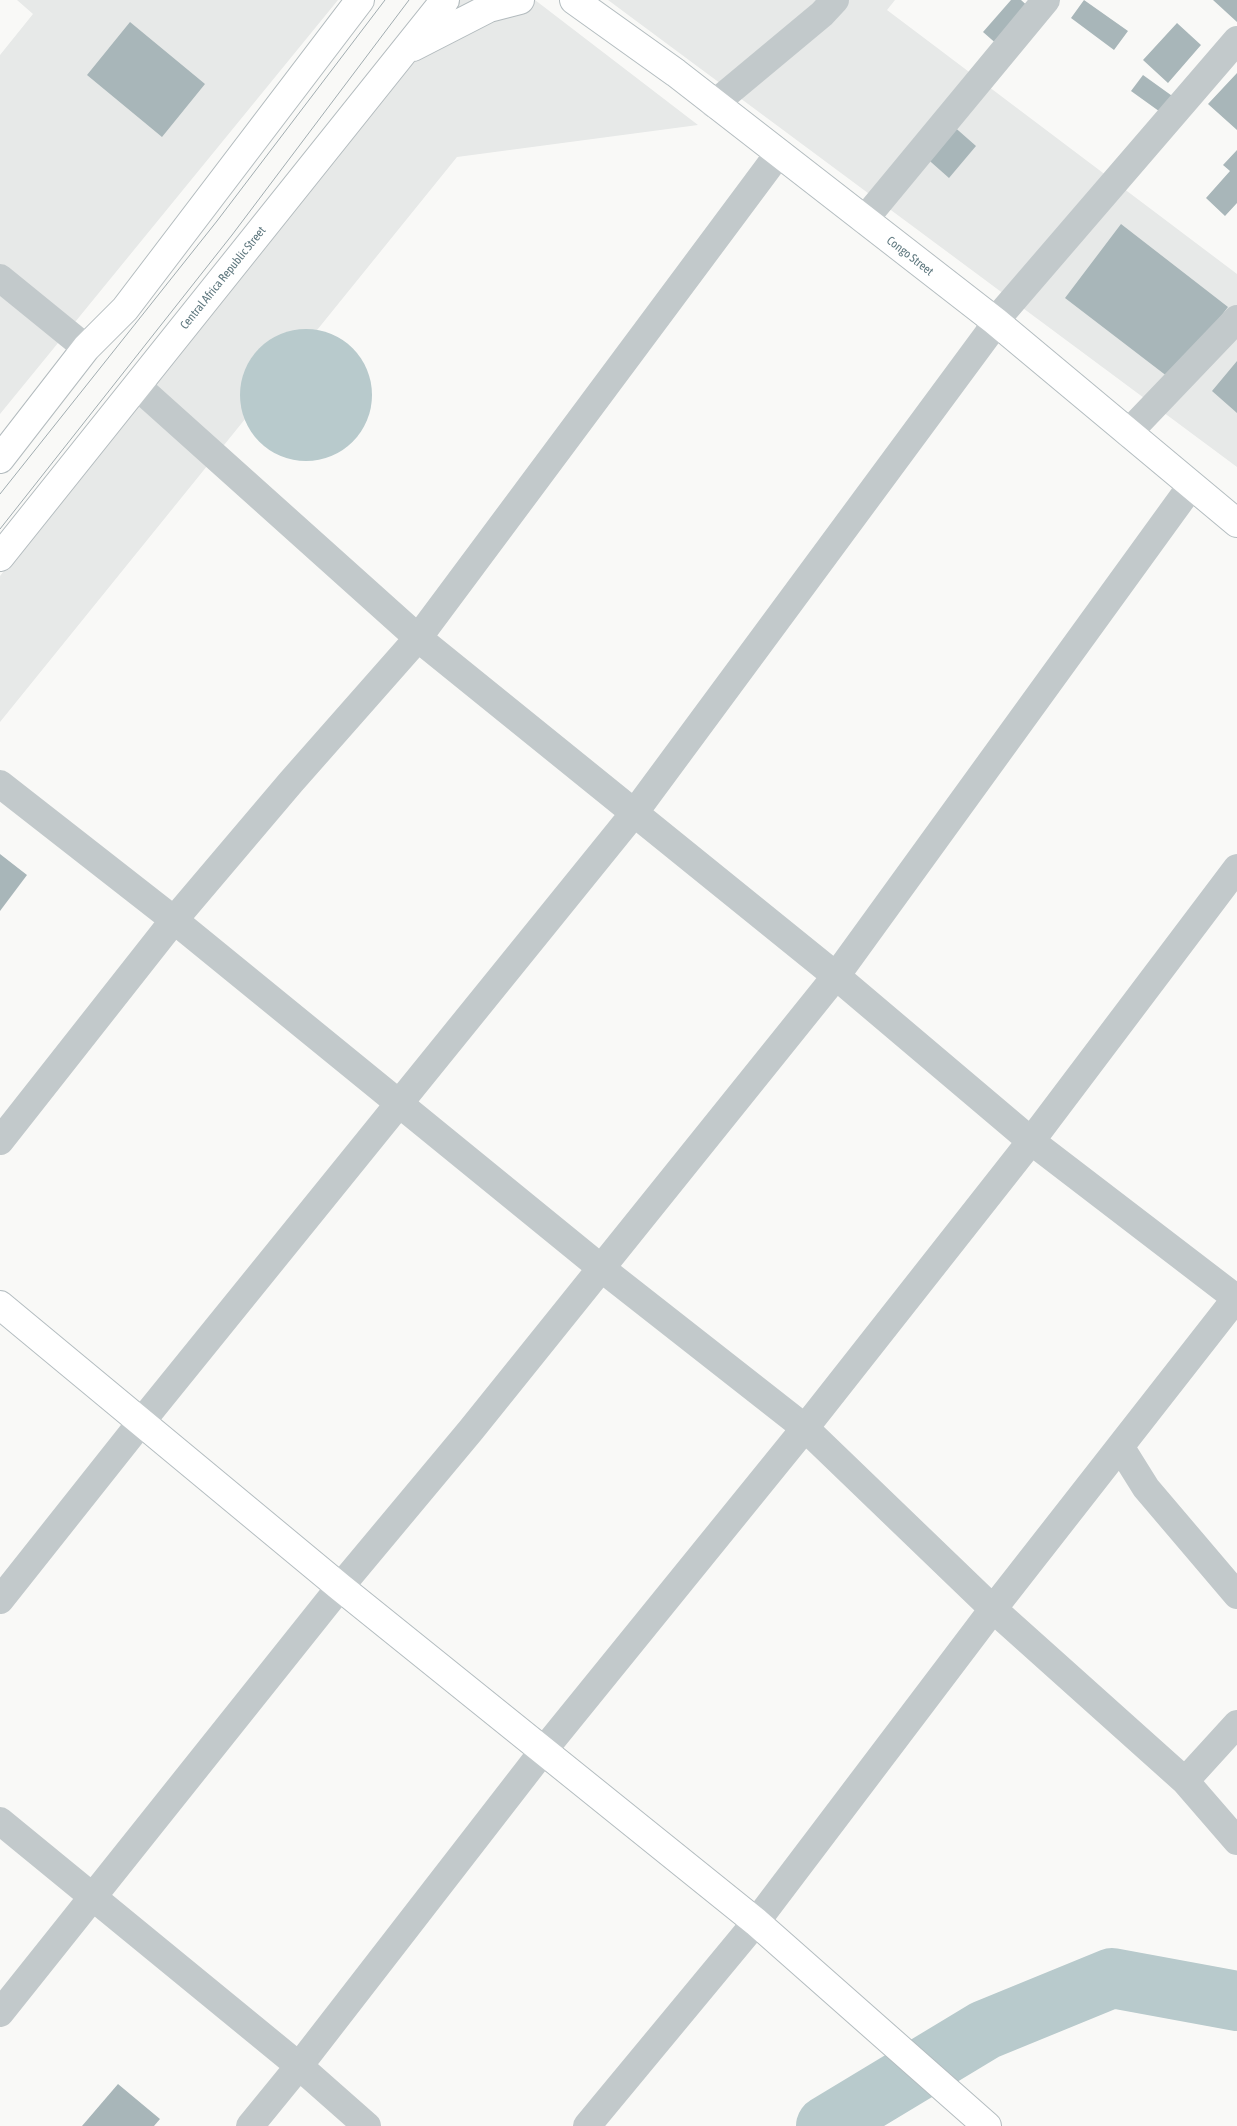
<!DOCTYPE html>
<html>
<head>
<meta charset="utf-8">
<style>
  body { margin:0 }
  canvas { display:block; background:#f9f9f7 }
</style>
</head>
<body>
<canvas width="1237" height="2126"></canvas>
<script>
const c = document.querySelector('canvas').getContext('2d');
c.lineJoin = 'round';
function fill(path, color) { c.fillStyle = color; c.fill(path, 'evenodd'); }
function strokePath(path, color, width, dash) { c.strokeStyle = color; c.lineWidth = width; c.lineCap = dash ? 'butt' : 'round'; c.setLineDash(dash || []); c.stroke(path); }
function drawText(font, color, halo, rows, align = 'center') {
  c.font = font + ' "Asap Condensed",sans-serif'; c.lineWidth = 5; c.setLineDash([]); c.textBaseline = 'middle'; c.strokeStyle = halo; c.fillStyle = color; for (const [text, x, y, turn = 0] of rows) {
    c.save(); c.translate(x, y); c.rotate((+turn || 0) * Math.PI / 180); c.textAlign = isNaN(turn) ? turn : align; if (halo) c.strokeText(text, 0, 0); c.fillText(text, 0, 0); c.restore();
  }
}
fill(new Path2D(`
  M17,0H338L0,414V55L33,14Z
  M458,0H535L698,125L457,157L0,722V576Z
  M608,0H895L887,10L1237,274V467Z`), '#e7e9e8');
fill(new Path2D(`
  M240 395a66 66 0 1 1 132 0a66 66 0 1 1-132 0Z`), '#b8cacc');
strokePath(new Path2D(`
  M826,2126L985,2030L1112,1978L1237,2001`), '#b8cacc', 60);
fill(new Path2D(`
  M1011,0H1021L1031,9L999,46L983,32Z
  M1084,0L1128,31L1114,50L1071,18Z
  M1213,0H1237V22Z
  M130,22L205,84L162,137L87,75Z
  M1177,23L1201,45L1168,83L1143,60Z
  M1237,73V130L1208,104Z
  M1143,75L1175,98L1163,114L1131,91Z
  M951,124L976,146L949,178L923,155Z
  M1237,150V203L1225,216L1206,198L1230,171L1223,165Z
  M1121,224L1228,307L1172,380L1065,298Z
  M1237,361V413L1212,391Z
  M0,854L27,875L0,911Z
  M118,2084L160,2119L154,2126H82Z`), '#a8b6b9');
const secondary = new Path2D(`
  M574,0L676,73L995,321L1237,523
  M0,1305L340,1587L756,1922L987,2126`);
const primary = new Path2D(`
  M413,47L489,8L520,0
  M0,459L86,348L125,309L360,0
  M0,557L445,0`);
strokePath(secondary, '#b4bdc0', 30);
strokePath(primary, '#b3bbbe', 30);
strokePath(new Path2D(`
  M714,104L822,14L835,0
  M864,220L1046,0
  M0,278L86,348
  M137,386L418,638L836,976L1031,1141L1237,1299
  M1128,433L1237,319
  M0,784L174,920L601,1268L805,1428L993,1609L1185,1781L1237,1841
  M0,1141L174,920L291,782L418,638L779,153
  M1121,1448L1146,1488L1237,1595
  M0,1600L142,1421L635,812L988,334L995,321L1237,40
  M1185,1781L1237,1724
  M0,1821L299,2066L367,2126
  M0,2013L340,1587L471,1430L836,976L1191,486
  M250,2126L299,2066L543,1751L805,1428L1031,1141L1237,868
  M587,2126L756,1922L993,1609L1237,1297`), '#c2c9cb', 28);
strokePath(secondary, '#fff', 28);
strokePath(primary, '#fff', 28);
strokePath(new Path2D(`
  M0,494L217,221L385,0
  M0,529L232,235L409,0`), '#a1acb0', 1);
drawText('12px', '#5e777e', '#fff', [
  ["Congo Street",910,256,38],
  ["Central Africa Republic Street",223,278,-51]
]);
</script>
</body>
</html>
